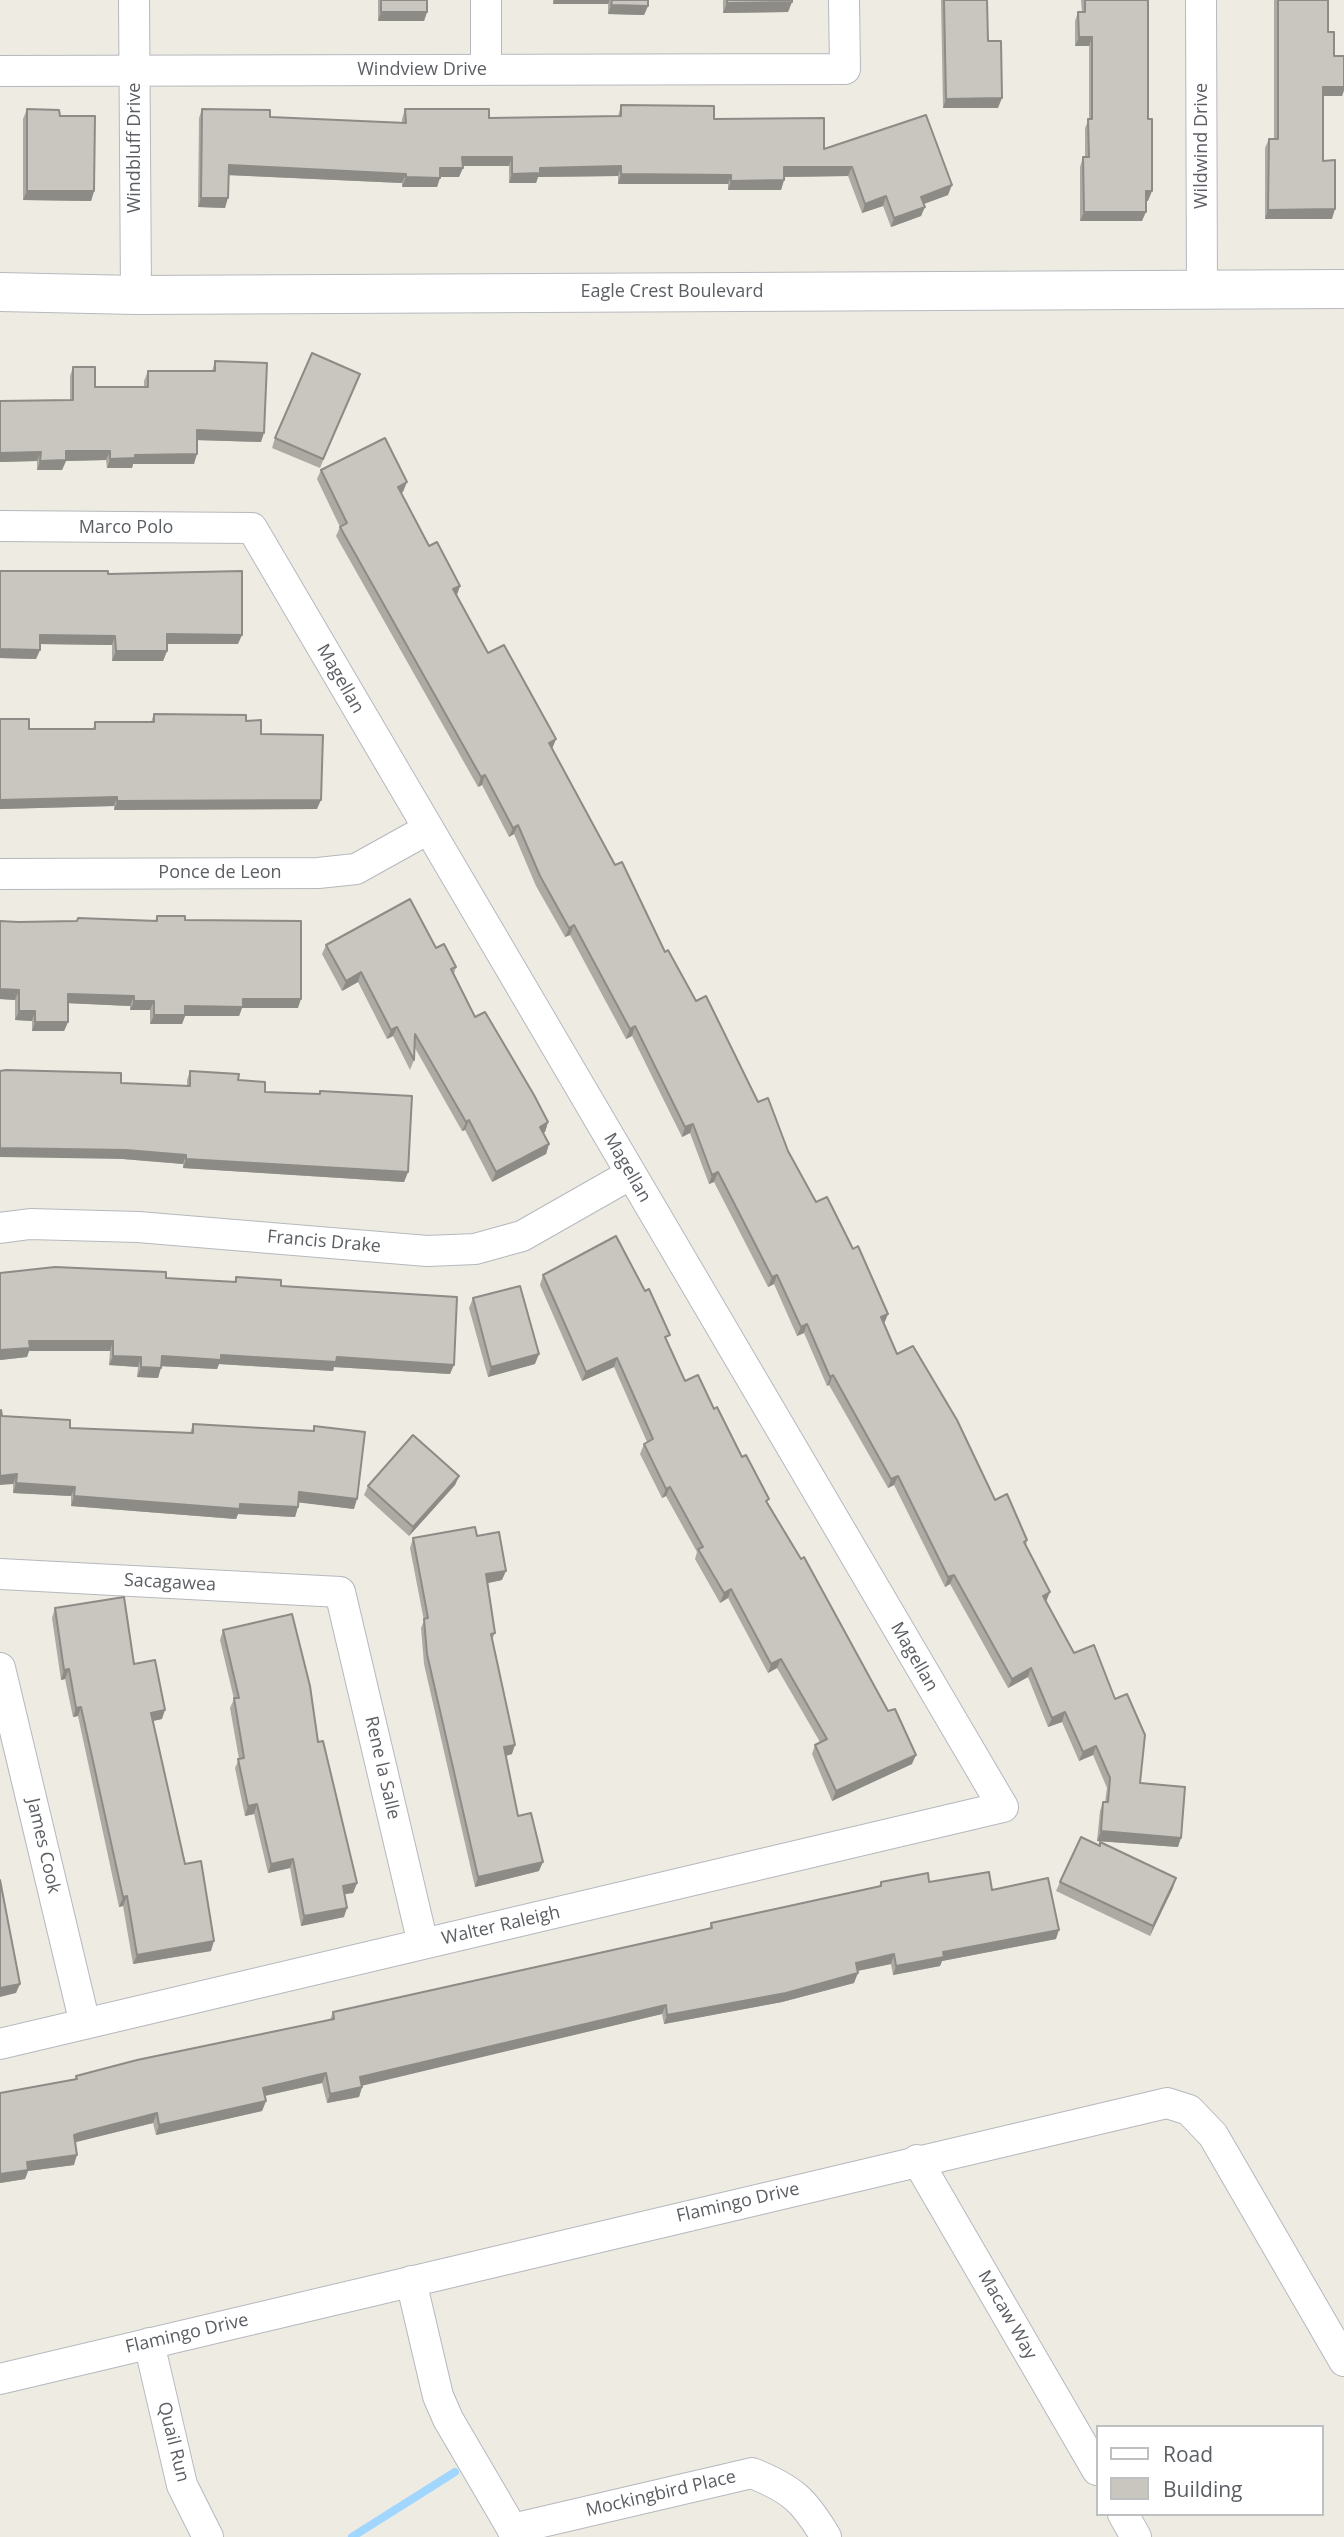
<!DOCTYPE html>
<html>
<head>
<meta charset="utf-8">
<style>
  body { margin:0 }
  #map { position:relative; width:1344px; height:2537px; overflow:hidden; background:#eeebe2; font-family:"Open Sans",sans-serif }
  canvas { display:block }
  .legend { position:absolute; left:1096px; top:2425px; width:228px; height:91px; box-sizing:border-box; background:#fff; border:2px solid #bdbfc1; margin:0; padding:9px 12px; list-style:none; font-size:21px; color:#5b5f64 }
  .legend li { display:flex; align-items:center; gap:14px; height:35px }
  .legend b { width:35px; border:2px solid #bdbfc1 }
</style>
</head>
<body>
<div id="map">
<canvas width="1344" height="2537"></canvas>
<ul class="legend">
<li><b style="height:9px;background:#fff"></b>Road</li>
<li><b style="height:19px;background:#c9c6bf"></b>Building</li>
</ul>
</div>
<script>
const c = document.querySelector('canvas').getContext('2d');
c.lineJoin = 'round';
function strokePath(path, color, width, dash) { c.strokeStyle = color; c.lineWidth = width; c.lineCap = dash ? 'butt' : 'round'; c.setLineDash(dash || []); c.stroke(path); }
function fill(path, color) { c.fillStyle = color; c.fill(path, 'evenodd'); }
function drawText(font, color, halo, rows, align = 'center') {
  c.font = font + ' "Open Sans",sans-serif'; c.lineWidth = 5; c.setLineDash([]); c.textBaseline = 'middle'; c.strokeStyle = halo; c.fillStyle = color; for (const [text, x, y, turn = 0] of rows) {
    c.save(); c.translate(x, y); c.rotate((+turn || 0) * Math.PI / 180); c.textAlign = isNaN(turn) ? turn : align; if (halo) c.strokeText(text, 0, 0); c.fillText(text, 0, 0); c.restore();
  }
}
strokePath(new Path2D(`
  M352,2537L455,2472`), '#a1d7ff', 8);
const minor = new Path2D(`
  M134,0L136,295
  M486,0V70
  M1201,0L1202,292
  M0,71L845,69L844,0
  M0,526L252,528L1003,1807L0,2044
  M0,874L318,873L356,869L428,829
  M0,1228L30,1224L138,1227L427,1251L475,1249L522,1236L631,1174
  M0,1574L340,1592L423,1944
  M0,1668L85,2024
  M917,2160L1097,2470
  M411,2281L438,2396L448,2419L517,2537
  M149,2343L182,2485L208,2537
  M0,2379L1167,2103L1189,2110L1213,2135L1344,2361
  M1123,2514L1136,2537
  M512,2529L752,2473C792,2489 804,2500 826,2537`);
const secondary = new Path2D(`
  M0,292L136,295L1344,289`);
strokePath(minor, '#b5b8bd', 32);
strokePath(secondary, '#b6b9bf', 40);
strokePath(minor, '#fff', 30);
strokePath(secondary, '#fff', 38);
fill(new Path2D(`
  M378,0H427V12L424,21H378Z
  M553,0H648V6L644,15L608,14V4H553Z
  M723,0H792L788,12L723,13Z
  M941,0H987L988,41L998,108H943Z
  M1081,0H1148V201L1146,200L1142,221H1080V167L1083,157H1085V128L1089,119V46H1075V21L1078,12H1082Z
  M1274,0H1328V32L1334,56H1344V90L1342,96H1323V161L1332,219H1265V148L1269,139H1274Z
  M621,105L714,119L824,149L948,195L924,204L921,216L891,227L883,206L862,213L848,176L784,177V180L781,190H728V184H618V176L538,177L536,183H509V166H463L459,177H440L437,187H402V183L229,175L225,208L198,207L199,118L202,109L270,117L402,123V119L405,109L489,118L618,116Z
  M27,109L60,116L94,191L91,201L23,200V119Z
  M215,361L261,442L197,440L194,464H133L132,468H107L106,460L66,461L62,470H37V461L0,462V401L70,400V376L73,367L95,387H144V381L148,371H212Z
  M360,374L320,468L272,448L275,438Z
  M321,470L403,492L401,493L429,546L457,595L488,653L556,739L552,748L615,865L665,952L696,1001L788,1151L884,1324L897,1354L995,1500L1027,1540L1026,1546L1046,1602L1140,1783L1178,1847L1097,1841L1100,1811L1103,1802H1105L1107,1788L1093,1755L1079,1761L1062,1722L1048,1727L1028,1677L1008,1688L950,1584L945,1587L894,1485L888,1488L829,1385L827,1386L804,1333L797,1336L774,1284L768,1287L714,1182L709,1184L690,1133L682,1137L632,1036L626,1039L570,935L565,937L536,886L514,834L509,837L482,785L478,787L336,536L340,527L317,479Z
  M108,574L238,644H167V651L163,661H112V645L40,644V650L36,659L0,658Z
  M154,714L246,721L261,734L317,809L114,810V806L0,809V719L29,729H93L95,722H151Z
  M157,916L185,920L298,1008H242L239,1016H185L182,1024H150V1010H130V1006L68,1003V1022L64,1031H32V1021L15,1020V1000L0,999V921L18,922L77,921L78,918L155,921Z
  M326,945L436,948L456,967L454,974L475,1017L548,1122L545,1132L543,1133L549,1144L546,1154L492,1182L465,1130L462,1131L415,1048L414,1060L410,1070L393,1036L387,1039L358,982L342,991L322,954Z
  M190,1071L238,1080L265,1092L319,1094L320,1091L408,1172L404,1182L183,1168V1164L123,1159L121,1083L187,1086V1080Z
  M0,1273L166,1278L234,1282L236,1277L281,1286L450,1374L334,1367L333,1371L219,1364L217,1369L161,1366L158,1378L137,1377L138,1367L109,1365L110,1351H29L27,1357L0,1360Z
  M543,1275L667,1341L685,1381L714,1409L768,1503L912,1764L832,1801L812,1754L815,1745L820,1742L777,1668L768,1673L728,1598L720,1603L695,1559L697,1552L666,1496L662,1498L640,1454L644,1444L647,1442L614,1367L582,1381L540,1285Z
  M473,1298L535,1364L488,1377L469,1308Z
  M2,1416L70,1428L190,1433L193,1424L313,1431L314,1426L354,1509L298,1502V1507L295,1517L238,1514L236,1519L71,1506V1496L13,1493V1484Z
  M459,1476L455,1485L409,1536L364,1495L368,1486Z
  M477,1536L502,1580L488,1583L495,1633L492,1640L512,1754L506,1756L518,1816L539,1871L475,1887L424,1664L421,1628L424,1621L410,1548L413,1538Z
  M55,1608L134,1664L162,1719L153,1721L185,1864L211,1951L133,1964L123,1906L119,1907L78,1716L73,1717L65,1679L61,1680L52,1618Z
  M223,1630L318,1742L357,1883L353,1893L344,1894V1917L301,1926L290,1868L268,1873L254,1814L245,1816L235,1768L239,1759L230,1708L234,1699L220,1640Z
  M1100,1842L1176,1878L1150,1936L1056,1891L1060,1882L1099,1845Z
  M881,1882H929L992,1890L1056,1939L942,1961L940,1966L893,1975L891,1964L857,1971L854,1983L782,2002L664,2024L662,2014L373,2082L362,2085V2087L359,2097L327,2103L322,2083L265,2096L266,2101L262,2111L156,2135L153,2123L76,2142L74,2165L28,2171L25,2179L0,2183V2093L75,2080L76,2076L330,2020L333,2012L709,1929L711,1923L879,1886Z`), '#adaaa4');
fill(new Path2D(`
  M554,0H610L608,4H553Z
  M792,2L788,12L723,13L727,3Z
  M611,5L648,6L644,15L608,14Z
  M381,12H427L424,21H378Z
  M1079,37H1092L1089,46H1075Z
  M1323,87H1344V90L1342,96H1319Z
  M1002,98L998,108H943L946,99Z
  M462,157H512L509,166H459Z
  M229,165L406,174L402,183L226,175Z
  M621,166L618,176L538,177L536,183H509L512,174L540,168Z
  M784,167H852L848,176L781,177Z
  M440,168H463L459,177H436Z
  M621,174L731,175L728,184H618Z
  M406,177L440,178L437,187H402Z
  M784,180L781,190H728L731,181Z
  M952,185L948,195L918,206L921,197Z
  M27,191H94L91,201L23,200Z
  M1146,191H1152L1148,201L1142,200Z
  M886,196L883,206L862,213L865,204Z
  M201,198H228L225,208L198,207Z
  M925,207L921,216L891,227L894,218Z
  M1335,209L1332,219H1265L1268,210Z
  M1084,212H1146L1142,221H1080Z
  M197,430L264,433L261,442L194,440Z
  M66,451H110L106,460L66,461L62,470H37L40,461Z
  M41,452L37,461L0,462V453Z
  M197,454L194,464H133L132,468H107L110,459L135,455Z
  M407,482L403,492L394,496L398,487Z
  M460,586L457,595L450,599L453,589Z
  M167,634L242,635L238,644H163Z
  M40,635L115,636L112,645L37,644Z
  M0,649L40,650L36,659L0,658Z
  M116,651H167L163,661H112Z
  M556,739L552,749L549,743Z
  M485,775L482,785L478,787L481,777Z
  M117,797L114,806L0,809V800Z
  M321,800L317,809L114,810L117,801Z
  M518,825L514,834L509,837L513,828Z
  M574,925L570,935L565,937L569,928Z
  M361,972L358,982L342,991L346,981Z
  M0,989L19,990L15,1000L0,999Z
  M68,994L134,996L130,1006L64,1003Z
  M243,999H301L298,1008H242L239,1016H185L182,1024H150L154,1015L185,1006Z
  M134,1001H154L150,1010H130Z
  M19,1011H35L32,1021L15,1020Z
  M35,1022H68L64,1031H32Z
  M635,1026L632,1036L626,1039L630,1029Z
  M397,1027L393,1036L387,1039L391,1030Z
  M469,1120L465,1130L462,1131L466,1122Z
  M548,1122L545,1132L536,1136L540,1127Z
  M693,1124L690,1133L682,1137L685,1127Z
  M549,1144L546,1154L492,1182L496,1172Z
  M0,1148L126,1150L186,1155L183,1164L123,1159L0,1157Z
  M186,1159L408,1172L404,1182L183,1168Z
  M718,1172L714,1182L709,1184L712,1175Z
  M777,1275L774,1284L768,1287L772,1277Z
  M888,1314L884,1324L881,1317Z
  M807,1324L804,1333L797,1336L801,1327Z
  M29,1341H113L110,1351H29L27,1357L0,1360V1350Z
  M539,1354L535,1364L488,1377L491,1367Z
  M221,1355L337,1357L454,1365L450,1374L334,1367L333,1371L219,1364L217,1369L158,1366L162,1356Z
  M113,1356L141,1357L138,1367L109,1365Z
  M617,1358L614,1367L582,1381L586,1372Z
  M141,1367L161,1368L158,1378L137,1377Z
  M833,1375L829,1385L827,1386L830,1377Z
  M17,1474L13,1484L0,1485V1476Z
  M459,1476L455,1485L409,1536L413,1527Z
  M898,1476L894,1485L888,1488L891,1479Z
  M16,1483L75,1487L71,1496L13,1493Z
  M670,1487L666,1496L662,1498L666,1489Z
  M299,1492L357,1499L354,1509L295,1502Z
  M74,1496L240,1504L298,1507L295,1517L238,1514L236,1519L71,1506Z
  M506,1571L502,1580L483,1584L486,1574Z
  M954,1575L950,1584L945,1587L948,1577Z
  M731,1589L728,1598L720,1603L724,1593Z
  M1050,1592L1046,1602L1043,1596Z
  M781,1659L777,1668L768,1673L771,1664Z
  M1031,1668L1028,1677L1008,1688L1012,1679Z
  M69,1669L65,1679L61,1680L64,1670Z
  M81,1707L78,1716L73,1717L76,1708Z
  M165,1710L162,1719L148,1722L151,1713Z
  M1065,1712L1062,1722L1048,1727L1052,1718Z
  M515,1745L512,1754L501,1757L504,1747Z
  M1096,1746L1093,1755L1079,1761L1083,1752Z
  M916,1755L912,1764L832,1801L836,1791Z
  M257,1804L254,1814L245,1816L248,1806Z
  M1101,1831L1181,1838L1178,1847L1097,1841Z
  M293,1859L290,1868L268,1873L271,1864Z
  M543,1862L539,1871L475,1887L478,1877Z
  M1176,1878L1173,1888L1150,1936L1153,1926Z
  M357,1883L353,1893L339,1895L343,1886Z
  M127,1896L123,1906L119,1907L123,1897Z
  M347,1908L344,1917L301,1926L304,1916Z
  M1059,1930L1056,1939L942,1961L940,1966L893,1975L896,1966L943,1952Z
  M214,1941L211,1951L133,1964L137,1955Z
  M894,1954L891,1964L852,1972L856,1963Z
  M858,1973L854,1983L782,2002L664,2024L667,2015Z
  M20,1984L16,1993L0,1997V1988Z
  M666,2005L662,2014L357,2087L360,2077Z
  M326,2073L322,2083L259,2097L263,2088Z
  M362,2087L359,2097L327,2103L330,2094Z
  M266,2101L262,2111L156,2135L159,2125Z
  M157,2113L153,2123L76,2142L71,2144L74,2135L80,2133Z
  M77,2155L74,2165L28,2171L25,2179L0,2183V2174L27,2162Z`), '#8d8b86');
const building = new Path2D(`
  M381,0H427V12H381Z
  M612,0H648V6L611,5Z
  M727,0H792V2L727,3Z
  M944,0H987L988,41H1001L1002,98L946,99Z
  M1085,0H1148V119H1152V191H1146V212H1084L1083,157H1089L1088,119H1092V37H1079L1078,12H1085Z
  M1278,0H1328V32H1334V56H1344V87H1323V161L1335,160V209L1268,210L1269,139H1278Z
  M621,105L714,106V119L824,118V149L926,115L952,185L921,197L925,207L894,218L886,196L865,204L852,167H784V180L731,181V175L621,174V166L540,168V173L512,174V157H462L463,168H440V178L406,177V174L229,165L228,198H201L202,109L270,110V117L406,123L405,109H489V118L621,116Z
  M27,109L59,110L60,116H95L94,191H27Z
  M312,353L360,374L323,459L275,438Z
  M215,361L267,363L264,433L197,430V454L135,455V458L110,459V451H66V460L40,461L41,452L0,453V401L73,400V367H95V387H148V371H215Z
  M385,438L407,482L398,487L429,546L437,542L460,586L453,589L488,653L504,645L556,739L549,743L615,865L622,862L665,952L668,950L696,1001L706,996L758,1102L768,1098L788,1151L816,1202L827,1197L853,1249L858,1246L888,1314L881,1317L897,1354L913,1346L957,1420L995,1500L1007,1494L1027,1540L1024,1542L1050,1592L1043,1596L1074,1653L1094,1645L1115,1699L1127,1694L1145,1735L1140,1783L1185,1787L1181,1838L1101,1831L1103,1802H1108L1110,1778L1096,1746L1083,1752L1065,1712L1052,1718L1031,1668L1012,1679L954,1575L948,1577L898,1476L891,1479L833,1375L830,1377L807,1324L801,1327L777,1275L772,1277L718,1172L712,1175L693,1124L685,1127L635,1026L630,1029L574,925L569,928L540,876L518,825L513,828L485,775L481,777L340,527L347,523L321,470Z
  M0,571H108V574L242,571V635L167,634V651H116L115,636L40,635V650L0,649Z
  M154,714L246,715V721L261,720V734L323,735L321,800L117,801V797L0,800V719H29V729H95V722H154Z
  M410,899L436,948L444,944L456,967L451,969L475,1017L485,1012L534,1095L548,1122L540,1127L549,1144L496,1172L469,1120L466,1122L415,1034L414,1060L397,1027L391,1030L361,972L346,981L326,945Z
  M157,916H185V920L301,921V999H243V1007L185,1006V1015H154V1001H134V996L68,994V1022H35V1011H19V990L0,989V921L18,922L77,921L78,918L157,921Z
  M6,1070L121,1073V1083L190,1086V1071L239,1074L238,1080L265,1082V1092L320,1094V1091L412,1096L408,1172L186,1159V1155L126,1150L0,1148V1151V1071Z
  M616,1236L645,1291L649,1289L670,1335L665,1337L685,1381L698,1375L714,1409L717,1407L742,1457L746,1455L769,1499L766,1501L801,1559L804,1557L888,1711L895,1709L916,1755L836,1791L815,1745L827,1739L781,1659L771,1664L731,1589L724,1593L698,1549L703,1547L670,1487L666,1489L644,1444L653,1439L617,1358L586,1372L543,1275Z
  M55,1267L166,1272V1278L236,1282V1277L281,1280V1286L457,1297L454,1365L337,1357L336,1362L221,1355V1360L162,1356L161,1368L141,1367V1357L113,1356V1341H29L30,1348L0,1350V1273Z
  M520,1286L539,1354L491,1367L473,1298Z
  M1,1410L2,1416L70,1420V1428L193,1433V1424L314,1431V1426L365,1432L357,1499L299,1492L298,1507L240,1504V1509L74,1496L75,1487L16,1483L17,1474L0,1476V1411Z
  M413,1435L459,1476L413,1527L368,1486Z
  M475,1527L477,1536L499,1532L506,1571L486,1574L495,1633L491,1634L515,1745L504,1747L518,1816L531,1813L543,1862L478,1877L427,1654L424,1619L428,1618L413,1538Z
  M124,1597L134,1664L155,1660L165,1710L151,1713L185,1864L201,1861L214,1941L137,1955L127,1896L123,1897L81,1707L76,1708L69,1669L64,1670L55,1608Z
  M292,1614L310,1686L318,1742L323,1741L357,1883L343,1886L347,1908L304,1916L293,1859L271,1864L257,1804L248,1806L238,1759L244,1758L234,1698H239L223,1630Z
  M1081,1837L1100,1846V1842L1176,1878L1153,1926L1060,1882Z
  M989,1872L992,1890L1048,1878L1059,1930L943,1952L944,1957L896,1966L894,1954L856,1963L858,1973L786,1993L667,2015L666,2005L360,2077L362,2087L330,2094L326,2073L263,2088L266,2101L159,2125L157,2113L80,2133L74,2135L77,2155L27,2162L28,2170L0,2174V2093L77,2079L76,2076L137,2060L334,2019L333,2012L712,1928L711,1923L881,1886V1882L928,1873L929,1882Z
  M0,1880L20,1984L0,1988Z`);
fill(building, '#c9c6bf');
strokePath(building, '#8d8b86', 2);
drawText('18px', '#5b5f64', '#fff', [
  ["Windview Drive",422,70],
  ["Wildwind Drive",1202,146,-90],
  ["Windbluff Drive",135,148,-90],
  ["Eagle Crest Boulevard",672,292],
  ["Marco Polo",126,528],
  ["Magellan",340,679,60],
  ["Ponce de Leon",220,873],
  ["Magellan",627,1168,60],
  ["Francis Drake",324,1242,5],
  ["Sacagawea",170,1583,3],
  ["Magellan",914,1657,60],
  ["Rene la Salle",382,1768,77],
  ["James Cook",43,1846,77],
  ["Walter Raleigh",501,1926,-13],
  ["Flamingo Drive",738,2203,-13],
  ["Macaw Way",1007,2315,60],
  ["Flamingo Drive",187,2334,-13],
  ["Quail Run",173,2442,76],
  ["Mockingbird Place",661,2494,-13]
]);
</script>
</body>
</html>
